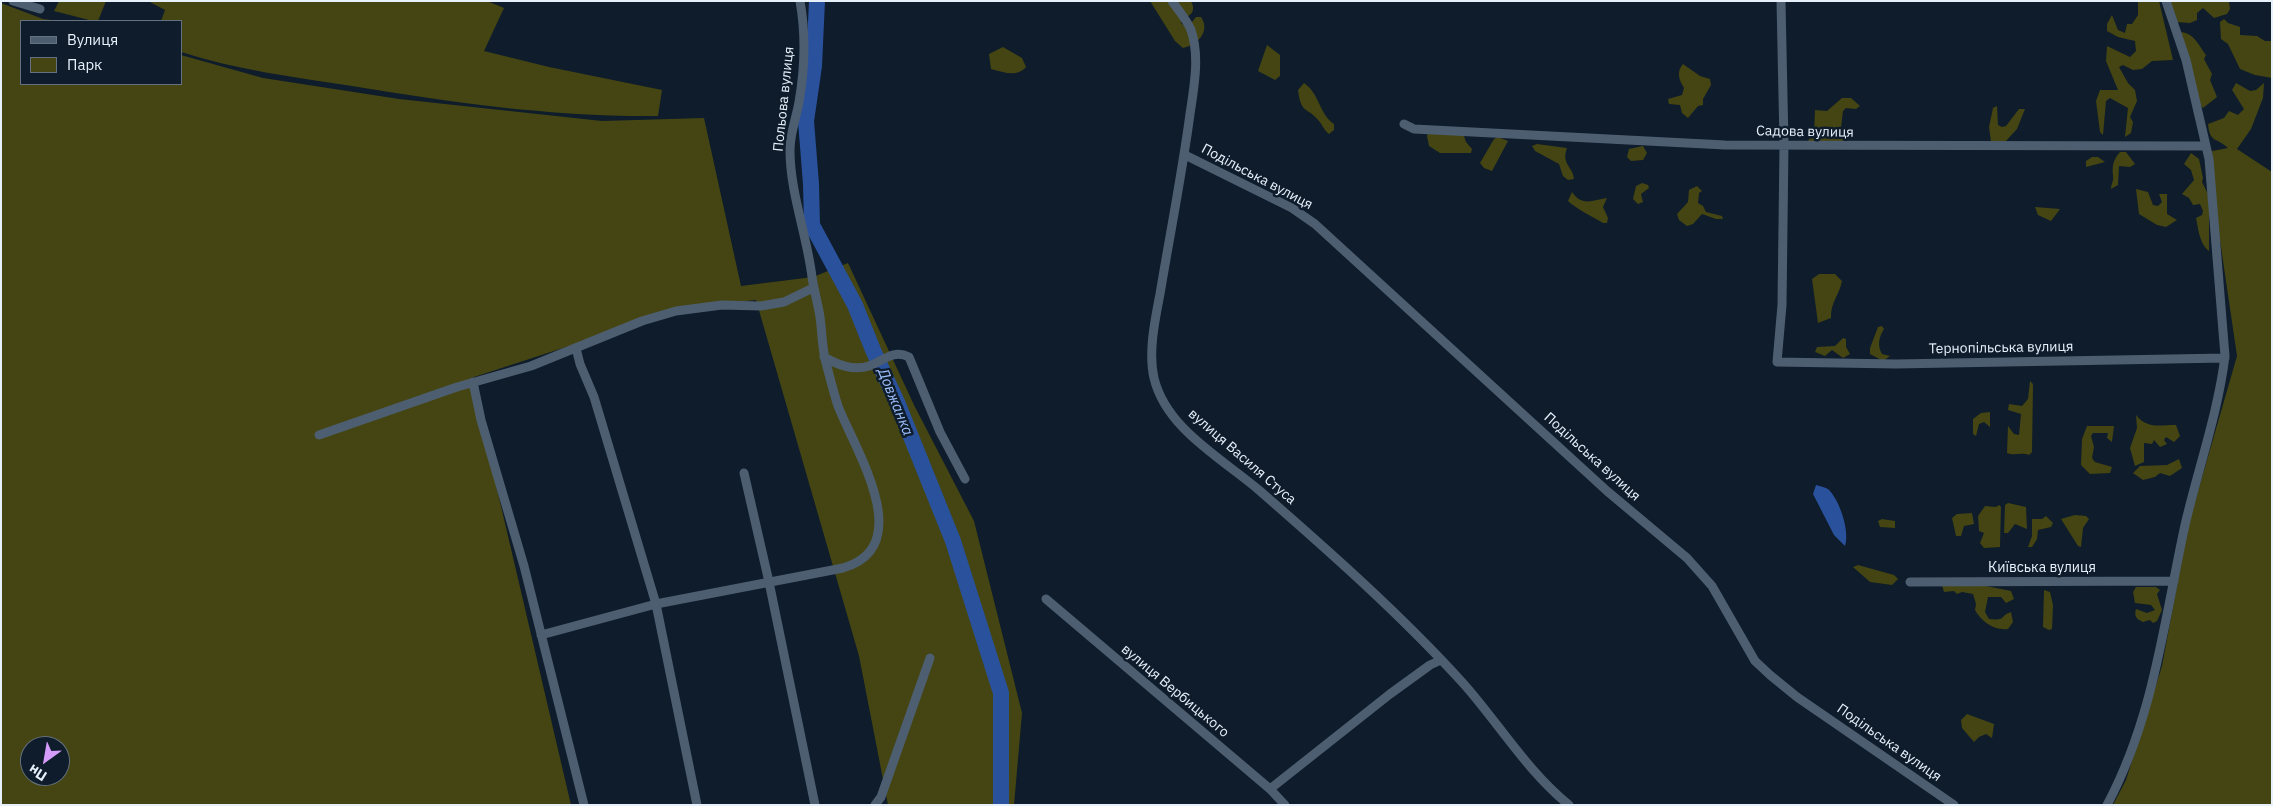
<!DOCTYPE html>
<html>
<head>
<meta charset="utf-8">
<style>
  body { margin:0 }
  #map { position:relative; width:2273px; height:806px; overflow:hidden; background:#0e1c2b; font-family:"IBM Plex Sans",sans-serif }
  canvas { display:block }
  .frame { position:absolute; inset:0; border:2px solid #e7f1fc; pointer-events:none }
  .legend { position:absolute; left:20px; top:20px; width:162px; height:65px; box-sizing:border-box; background:#0e1c2b; border:1px solid #65717f; margin:0; padding:6px 9px; list-style:none; font-size:15px; color:#e7f1fc }
  .legend li { display:flex; align-items:center; gap:10px; height:25px }
  .legend b { width:25px; border:1px solid #65717f }
  .north { position:absolute; left:20px; top:736px; width:50px; height:50px; box-sizing:border-box; background:#0e1c2b; border:1px solid #65717f; border-radius:50%; rotate:212deg; font-size:14px; font-weight:700; line-height:20px; text-align:center; color:#e7f1fc }
  .north::after { content:''; display:block; margin:auto; width:18px; height:22px; background:#d59bfa; clip-path:polygon(50% 0,100% 100%,50% 72%,0 100%) }
</style>
</head>
<body>
<div id="map">
<canvas width="2273" height="806"></canvas>
<div class="frame"></div>
<ul class="legend">
<li><b style="height:6px;background:#4e5e71"></b>Вулиця</li>
<li><b style="height:14px;background:#444512"></b>Парк</li>
</ul>
<div class="north">Пн</div>
</div>
<script>
const c = document.querySelector('canvas').getContext('2d');
c.lineJoin = 'round';
function fill(path, color) { c.fillStyle = color; c.fill(path, 'evenodd'); }
function strokePath(path, color, width, dash) { c.strokeStyle = color; c.lineWidth = width; c.lineCap = dash ? 'butt' : 'round'; c.setLineDash(dash || []); c.stroke(path); }
function drawText(font, color, halo, rows, align = 'center') {
  c.font = font + ' "IBM Plex Sans",sans-serif'; c.lineWidth = 5; c.setLineDash([]); c.textBaseline = 'middle'; c.strokeStyle = halo; c.fillStyle = color; for (const [text, x, y, turn = 0] of rows) {
    c.save(); c.translate(x, y); c.rotate((+turn || 0) * Math.PI / 180); c.textAlign = isNaN(turn) ? turn : align; if (halo) c.strokeText(text, 0, 0); c.fillText(text, 0, 0); c.restore();
  }
}
fill(new Path2D(`
  M59,1H106L98,21H93L54,11Z
  M148,1H487L504,8L484,51L549,67L662,90L658,116C555,117 454,103 352,86C294,77 237,70 181,52V21H161L165,10Z
  M1150,1H1191C1196,11 1192,16 1181,19V23L1187,28L1196,17H1201C1211,32 1197,45 1183,48L1175,41Z
  M2138,1H2159L2173,60L2152,61L2142,69L2133,70L2123,65L2119,67L2128,83L2135,90L2137,101L2130,117L2133,122L2131,133L2125,137L2128,108L2110,98L2106,101L2103,135L2100,132L2096,101L2100,90H2118L2106,61L2107,46L2130,57L2136,51L2135,41L2118,37L2107,31V24L2112,15L2118,30L2125,33L2127,24H2132L2138,15Z
  M2168,1H2229L2230,9L2227,14L2214,18L2203,8L2197,13V20L2190,23L2175,22Z
  M1,3L43,19L59,21H21V84H181V55L263,78L399,99L602,121L704,118L741,286L813,277L848,263L914,405L974,521L1022,713L1014,805H888L859,656L756,300L689,307L471,378L571,805H1ZM30,746H60V776H30Z
  M2224,19L2228,23L2240,27V35L2257,36L2265,41H2272V78L2255,75L2240,69L2228,44L2221,39L2220,22Z
  M2180,32C2194,33 2198,44 2206,55L2204,59L2212,74L2210,80L2217,97L2203,108L2198,103Z
  M1267,45L1280,55V76L1275,80L1258,71Z
  M1003,47L1022,58L1026,67C1016,78 1004,72 991,69L989,54Z
  M1683,64L1700,76L1710,79L1711,85L1703,99V105L1698,106L1688,118L1682,113L1680,105L1669,104L1668,99L1682,95L1684,88C1679,80 1676,72 1683,64Z
  M1304,83C1320,94 1319,114 1334,124V130L1329,134C1324,130 1323,126 1319,121C1307,106 1301,115 1298,90Z
  M2236,83L2250,91L2256,90L2264,83L2263,98L2251,129L2237,149L2272,172V805H2113L2126,780L2162,666L2188,526L2237,356L2207,152L2228,148C2217,137 2210,144 2208,124L2224,118L2229,111L2238,115L2244,109L2232,90Z
  M1842,98H1851L1860,106L1856,109L1846,108L1843,111L1841,128L1837,131L1845,136V141L1807,142L1814,133L1815,110L1827,111Z
  M1997,106L1998,125L2002,127L2006,126L2019,109H2025L2017,129L2005,142H1991L1989,127L1993,108Z
  M1429,129L1463,133L1466,142L1472,149L1471,153H1440L1429,146L1427,136Z
  M1498,137L1508,141L1492,171L1484,168L1480,163L1494,139Z
  M1537,144L1567,148C1561,165 1573,166 1574,179L1568,180L1563,176L1559,164L1535,151L1532,146Z
  M1643,146L1647,153L1643,160L1631,161L1627,157L1629,149Z
  M2120,152H2126L2135,164L2130,167L2119,166L2118,185L2111,189C2111,184 2114,181 2113,176C2112,166 2113,160 2120,152Z
  M2191,153L2199,159L2203,178L2202,182L2209,196V251C2200,245 2198,228 2196,218L2202,215L2203,211L2200,204L2193,205L2189,198L2182,194L2194,180L2191,170L2184,164Z
  M2092,157H2098L2105,162L2086,167V161Z
  M1642,183L1648,185L1649,188L1641,194L1643,202L1638,204L1633,199L1636,186Z
  M1697,186L1702,191L1699,193L1698,203L1703,206L1706,212L1722,216L1723,219H1716L1702,214L1693,224L1687,226L1679,220L1677,214L1688,202L1689,190Z
  M2136,189L2148,192L2153,205L2158,206L2162,202L2159,194H2167V214L2177,220L2166,227L2157,225L2139,214Z
  M1572,192C1582,207 1593,200 1607,198L1603,207L1608,218L1607,223H1603C1593,217 1575,208 1568,201Z
  M2035,207L2060,209L2051,221L2038,215Z
  M1819,274H1835L1842,281C1839,296 1830,303 1831,318L1818,323L1812,279Z
  M1882,326L1884,329C1879,337 1877,345 1882,354L1890,356L1883,361L1870,354V348L1878,327Z
  M1843,338L1846,339V347L1850,354L1843,358L1832,350L1825,356L1815,352L1817,347L1835,346Z
  M2030,381L2033,384L2032,452L2029,455C2021,452 2014,456 2007,453L2008,426L2014,434L2019,435L2021,414L2008,410L2009,404L2022,406L2028,399Z
  M1990,412V427L1984,422L1979,424L1976,436L1973,434V419L1981,413Z
  M2136,415C2147,429 2159,425 2176,425L2180,436L2174,442L2166,437L2164,440L2167,444L2160,447L2154,440L2152,444L2144,443V462L2135,466L2130,448L2137,428Z
  M2087,426H2114L2112,442L2107,438L2108,433H2093L2091,436L2094,447L2092,458L2095,462L2112,467L2110,473L2090,474L2081,465L2082,439Z
  M2179,459L2182,468L2170,476L2160,473L2155,477L2143,480L2133,473L2140,466L2167,465Z
  M2008,503L2026,507L2027,529L2015,524L2008,533H2004L2005,505Z
  M1999,505L2001,507L2000,547L1984,548L1980,543L1984,533L1979,531L1978,516L1985,506L1996,507Z
  M1972,513L1974,524L1964,526L1961,536H1956L1952,518L1957,514Z
  M2075,515L2086,516L2089,519L2083,528L2081,547L2078,546L2061,519Z
  M2046,516L2053,523L2051,527L2038,530L2037,539L2032,547H2028L2032,536V519H2042Z
  M1882,519L1895,521V528L1880,527L1878,521Z
  M1858,565L1894,575L1898,579L1892,585L1870,582L1853,567Z
  M1942,585H1981L2011,591L2014,599L2006,603L2001,597H1988L1985,612L1989,619C2007,621 1999,616 2011,612L2013,622L2008,629C1994,631 1981,621 1975,610L1976,604L1973,594L1962,592L1957,594L1954,591L1944,592Z
  M2136,587H2156L2160,590L2157,594L2162,610L2157,621L2153,623L2150,620L2143,622C2136,619 2134,616 2136,609L2147,613L2155,610L2151,605L2135,603L2133,592Z
  M2044,590L2050,592L2053,605L2052,629L2049,630L2043,627Z
  M1967,714L1994,724L1992,738L1986,734L1979,737L1974,742L1962,728L1961,720Z`), '#444512');
fill(new Path2D(`
  M1816,485C1819,486 1825,487 1828,489C1840,500 1850,532 1845,546L1834,535L1813,494Z`), '#2a519b');
strokePath(new Path2D(`
  M817,1L814,66L806,121L811,184L812,225L855,305L873,350L897,402L953,541L1001,693V805`), '#2a519b', 16);
strokePath(new Path2D(`
  M13,1L40,9
  M1172,1C1178,10 1187,20 1191,30C1200,56 1194,87 1190,114C1182,174 1170,234 1160,294C1155,320 1148,352 1154,378C1166,429 1223,459 1260,491C1330,552 1400,614 1462,682C1498,722 1526,770 1569,805
  M1781,1L1784,144L1782,305L1777,362L1896,364L2225,358
  M1404,124L1414,129L1725,145L2206,146
  M1185,155L1292,208L1315,224L1607,491L1687,558L1712,586L1755,661L1770,675L1797,697L1954,805
  M576,348L580,364L594,397L656,604L697,805
  M824,357C838,365 853,371 869,366C883,361 893,349 909,357L940,432L965,479
  M473,382L481,420L524,566L584,805
  M319,435L457,387L531,366L642,321L676,311L722,305L761,306L784,302L813,288
  M744,473L769,582L815,805
  M1910,582L2174,581
  M1046,599L1270,789L1285,805
  M541,635L656,604L843,568C918,546 855,450 838,406C833,391 829,374 825,359C822,345 822,331 820,317C818,304 814,290 812,277C807,235 790,193 790,150C790,133 796,119 799,102C805,68 806,35 800,1
  M1270,789L1390,694L1430,665L1441,660
  M875,805L881,797L930,658
  M2107,805C2154,717 2164,621 2185,525C2198,469 2218,413 2225,356L2209,159L2186,60L2166,1`), '#4e5e71', 9);
drawText('14px', '#e7f1fc', '#0e1c2b', [
  ["Польова вулиця",784,99,-84],
  ["Садова вулиця",1805,132,1],
  ["Подільська вулиця",1257,177,28],
  ["Тернопільська вулиця",2001,348,-1],
  ["вулиця Василя Стуса",1242,457,41],
  ["Подільська вулиця",1592,457,42],
  ["Київська вулиця",2042,568],
  ["вулиця Вербицького",1175,691,40],
  ["Подільська вулиця",1889,743,35]
]);
drawText('italic 15px', '#9ec0fd', '#0e1c2b', [
  ["Довжанка",895,402,68]
]);
</script>
</body>
</html>
